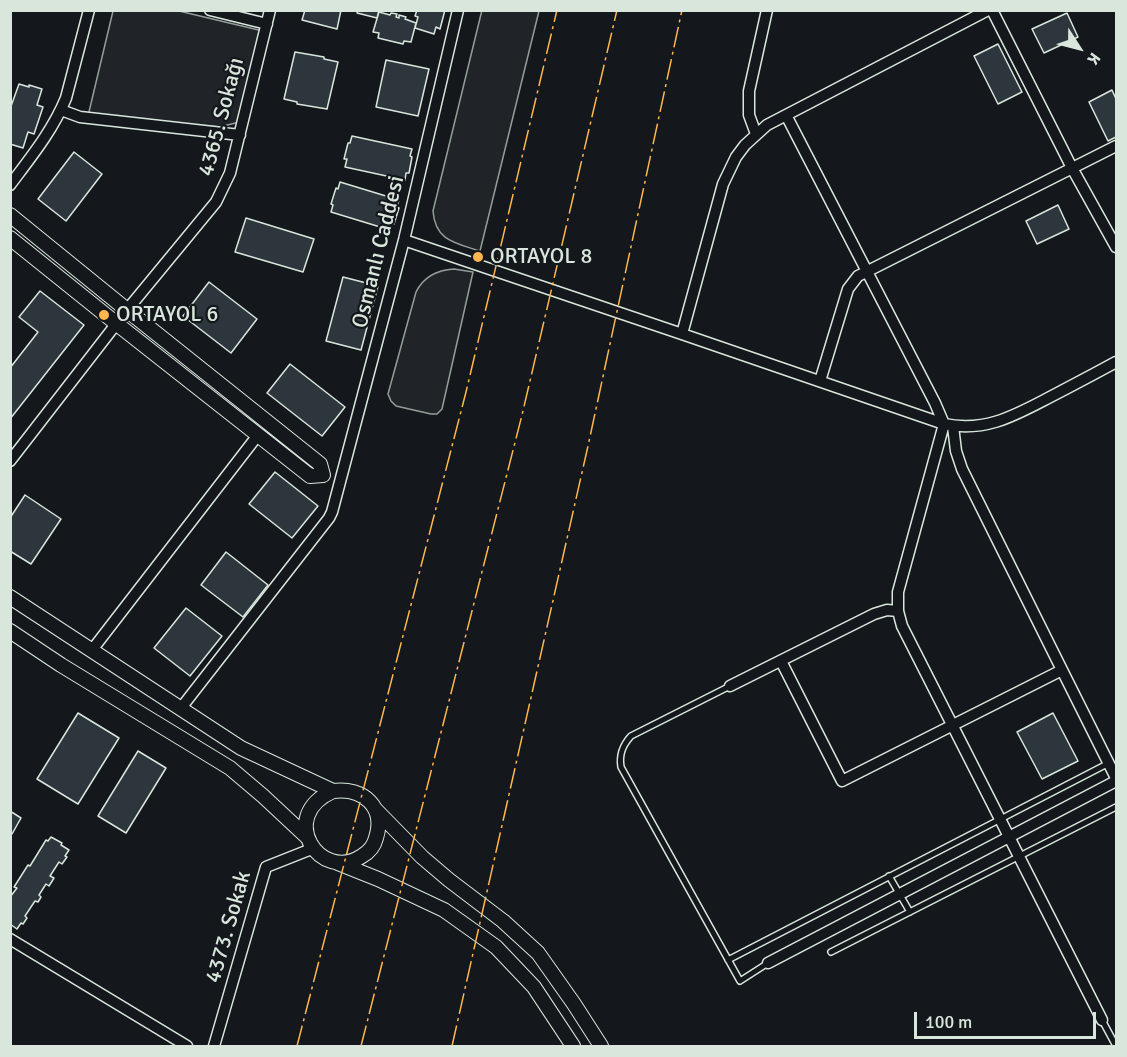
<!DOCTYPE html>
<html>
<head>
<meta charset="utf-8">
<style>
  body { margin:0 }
  #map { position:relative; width:1127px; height:1057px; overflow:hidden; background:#14181c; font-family:Signika,sans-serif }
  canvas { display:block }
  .frame { position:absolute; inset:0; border:12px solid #d8e6dc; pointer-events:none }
  .north { position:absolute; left:1049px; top:18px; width:60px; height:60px; -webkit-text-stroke:4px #14181c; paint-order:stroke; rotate:126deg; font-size:16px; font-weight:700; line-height:24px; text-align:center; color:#d8e6dc }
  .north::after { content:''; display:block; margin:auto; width:21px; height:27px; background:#d8e6dc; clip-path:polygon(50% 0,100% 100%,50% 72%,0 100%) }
  .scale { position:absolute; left:914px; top:1012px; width:182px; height:27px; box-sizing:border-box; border:3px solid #d8e6dc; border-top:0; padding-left:8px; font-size:18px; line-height:21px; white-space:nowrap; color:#d8e6dc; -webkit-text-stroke:4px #14181c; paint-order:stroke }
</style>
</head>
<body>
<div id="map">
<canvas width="1127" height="1057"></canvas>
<div class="frame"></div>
<div class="north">K</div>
<div class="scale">100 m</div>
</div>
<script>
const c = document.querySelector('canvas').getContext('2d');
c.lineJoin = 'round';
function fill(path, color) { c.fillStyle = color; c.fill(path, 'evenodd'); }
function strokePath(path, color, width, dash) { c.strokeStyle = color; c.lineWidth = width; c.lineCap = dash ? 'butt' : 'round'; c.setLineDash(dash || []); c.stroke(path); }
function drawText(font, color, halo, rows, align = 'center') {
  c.font = font + ' Signika,sans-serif'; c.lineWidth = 4.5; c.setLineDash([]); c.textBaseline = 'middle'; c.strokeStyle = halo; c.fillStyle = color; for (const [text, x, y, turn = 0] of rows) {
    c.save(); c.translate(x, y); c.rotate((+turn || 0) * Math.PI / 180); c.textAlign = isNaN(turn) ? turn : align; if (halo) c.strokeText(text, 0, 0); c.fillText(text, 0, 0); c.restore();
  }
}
const green = new Path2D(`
  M482,10L539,11L480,251C456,243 435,241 433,211Z
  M113,11H179L267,32L247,120L220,127L88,116Z
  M454,269L473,272L442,409L437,414H431L396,406L391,401L388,394L416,292C424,276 437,270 454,269Z`);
fill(green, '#202428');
strokePath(green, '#939e99', 1.5);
const building = new Path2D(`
  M305,10H341L337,29L302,20Z
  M358,10H379L377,18L357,13Z
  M417,10H445L440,29L436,27L434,34L415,28L418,17L415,16Z
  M379,12L390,15L391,13L397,14L396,17L399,18V15L406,17L405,19L416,23L411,42L404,41L403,44L378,38L379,33L373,32Z
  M1067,13L1078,37L1044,53L1032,29Z
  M998,44L1022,92L998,104L974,56Z
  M295,52L324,57V59L338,62L327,109L297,104V102L284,99Z
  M386,60L429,69L418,116L376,107Z
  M19,84L29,87V85L42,89L37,105L43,107L34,134L28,132L23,148L10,144V109Z
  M1112,90L1116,99V137L1108,141L1089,102Z
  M352,136L412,149L410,156L412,157L409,173H406L405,180L345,167L347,159H344L348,143H350Z
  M74,152L102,174L66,221L38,199Z
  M340,182L399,200L397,207L399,208L394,224L392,223L390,230L331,212L333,205L331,204L336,188L338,189Z
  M1058,205L1069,229L1037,244L1026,221Z
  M246,218L314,239L303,272L235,252Z
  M343,277L378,286L361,350L326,341Z
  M209,282L257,319L231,353L183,316Z
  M40,291L84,325L10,419V368L38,332L19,317Z
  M290,364L345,407L322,436L267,393Z
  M275,472L318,506L292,538L249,504Z
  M25,495L61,519L31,564L10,551V518Z
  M226,552L268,585L243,617L201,585Z
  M186,608L222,636L190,676L154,648Z
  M78,713L119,738L78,804L37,779Z
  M1053,713L1078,761L1042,779L1017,732Z
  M138,751L166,768L126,833L98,816Z
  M10,811L21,818L12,834L10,833Z
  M51,837L62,843L61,845L69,850L65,856L67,857L62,864L59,862L50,876L54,878L49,886L46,884L39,895L41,897L38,902L35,901L25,916L27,918L23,924L21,923L17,929L10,924V897L17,888L14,887L28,865L30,866L46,840L48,841Z`);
fill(building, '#2c363c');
strokePath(building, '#d8e6dc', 1.5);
const service = new Path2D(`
  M730,686L631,736C622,746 619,755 621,767L740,981L768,963
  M889,876L910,912
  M831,952L1116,807
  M728,960L1109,763
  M1102,1020L1116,1046`);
const minor = new Path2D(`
  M210,10L267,24
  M992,10L1072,168L1116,247
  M61,110L80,117L240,135
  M786,115L935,403L944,424L898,592V611L902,626L1102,1020
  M756,134L749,115V91L767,10
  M10,185C31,157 53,130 66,98L89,10
  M404,240L682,334L944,424C987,433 1017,414 1054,395C1075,384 1096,373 1116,362
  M682,334L723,184L736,157L745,145L767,125L988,10
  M820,381L848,289L858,276L1116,146
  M953,426L956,451L962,469L1062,670L1116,778
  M10,461L127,310L216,202L230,173L270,10
  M92,650L258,435
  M781,661L842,781L1062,670
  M730,686L874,614L887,610L898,611
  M181,708L329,518L332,512L404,240L458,10
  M10,939L187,1046
  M768,963L1116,781
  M214,1046L266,867L314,848`);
const tertiary = new Path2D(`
  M10,215L127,310L320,464L323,475L310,476L117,324L10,238
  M10,597L241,748L333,791C363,787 386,807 376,838C374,846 369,852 362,856C320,884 276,816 333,791
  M10,631L61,665L230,768L263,796L308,838
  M375,809L422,857L449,880L503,921L538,953L574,1004L601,1046
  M338,863L378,879L444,910L496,947L534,987L573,1046`);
strokePath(service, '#d8e6dc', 8);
strokePath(minor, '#d8e6dc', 13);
strokePath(tertiary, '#d8e6dc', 16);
strokePath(service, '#14181c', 5);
strokePath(minor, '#14181c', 10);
strokePath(tertiary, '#14181c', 14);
strokePath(new Path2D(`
  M297,1046L466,392L557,10
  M361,1046L522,415L617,10
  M452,1046L588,446L682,10`), '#ffb74d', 1.5, [21, 4.5, 3, 4.5]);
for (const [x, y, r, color] of [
  [478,257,6,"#ffb74d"],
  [104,315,6,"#ffb74d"]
]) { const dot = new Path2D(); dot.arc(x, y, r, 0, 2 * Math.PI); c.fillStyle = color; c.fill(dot); strokePath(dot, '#14181c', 2); }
drawText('22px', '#d8e6dc', '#14181c', [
  ["4365. Sokağı",222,117,-75],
  ["Osmanlı Caddesi",379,252,-76],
  ["4373. Sokak",229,927,-74]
]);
drawText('22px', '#d8e6dc', '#14181c', [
  ["ORTAYOL 8",490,257],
  ["ORTAYOL 6",116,315]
], 'left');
</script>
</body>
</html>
